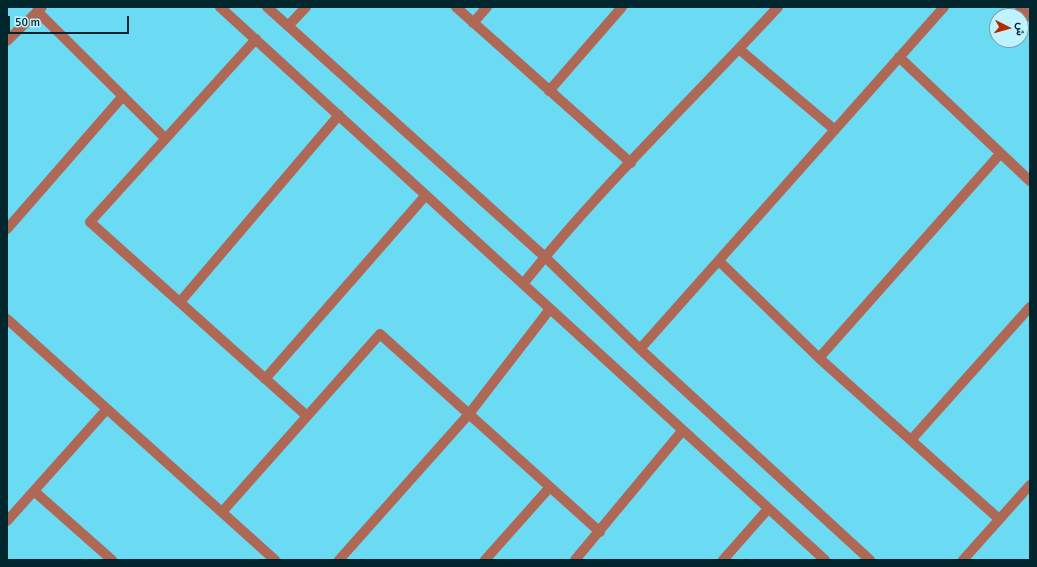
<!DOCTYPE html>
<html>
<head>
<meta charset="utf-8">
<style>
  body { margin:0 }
  #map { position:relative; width:1037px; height:567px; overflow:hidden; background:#6bdaf3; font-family:Signika,Vazirmatn,sans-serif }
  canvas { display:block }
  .frame { position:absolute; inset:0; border:8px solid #00252d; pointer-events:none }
  .north { position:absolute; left:989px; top:8px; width:40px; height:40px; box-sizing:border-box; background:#c1f2ff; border:1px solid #74a0ab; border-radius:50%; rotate:96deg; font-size:11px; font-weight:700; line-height:16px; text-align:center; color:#00252d }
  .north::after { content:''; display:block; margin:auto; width:14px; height:18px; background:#b52b00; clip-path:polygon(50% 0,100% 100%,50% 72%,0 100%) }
  .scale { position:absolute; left:8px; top:16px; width:121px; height:18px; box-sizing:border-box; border:2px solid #00252d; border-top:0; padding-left:5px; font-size:12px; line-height:14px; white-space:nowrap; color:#00252d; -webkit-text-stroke:3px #c1f2ff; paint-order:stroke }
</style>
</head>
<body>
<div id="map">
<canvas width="1037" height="567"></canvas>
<div class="frame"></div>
<div class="north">ش</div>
<div class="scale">50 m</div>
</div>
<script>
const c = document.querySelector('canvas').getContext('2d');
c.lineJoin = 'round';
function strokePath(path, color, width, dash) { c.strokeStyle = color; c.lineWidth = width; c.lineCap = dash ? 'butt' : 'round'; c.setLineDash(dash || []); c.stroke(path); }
strokePath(new Path2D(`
  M220,7L825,560
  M267,7L545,257L640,349L870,560
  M456,7L631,163
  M1020,7L1030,17
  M37,11L165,138
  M473,23L487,7
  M288,26L306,7
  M256,39L90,222L307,416
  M7,41L42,7
  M739,49L835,130
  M899,57L1030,181
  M549,91L622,7
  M7,229L123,96
  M719,261L819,358L999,519
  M523,284C601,186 693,99 778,7
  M180,302L339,115
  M7,319L275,560
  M640,349L944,7
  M819,358L1000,154
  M265,379L426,195
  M911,440L1030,307
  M34,491L112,560
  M222,512L380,334L600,532
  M7,521L107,409
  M339,560L469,414L550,309
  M485,560L550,487
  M575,560L683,430
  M723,560L768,509
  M963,560L1030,485`), '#af6856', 10);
</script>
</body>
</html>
